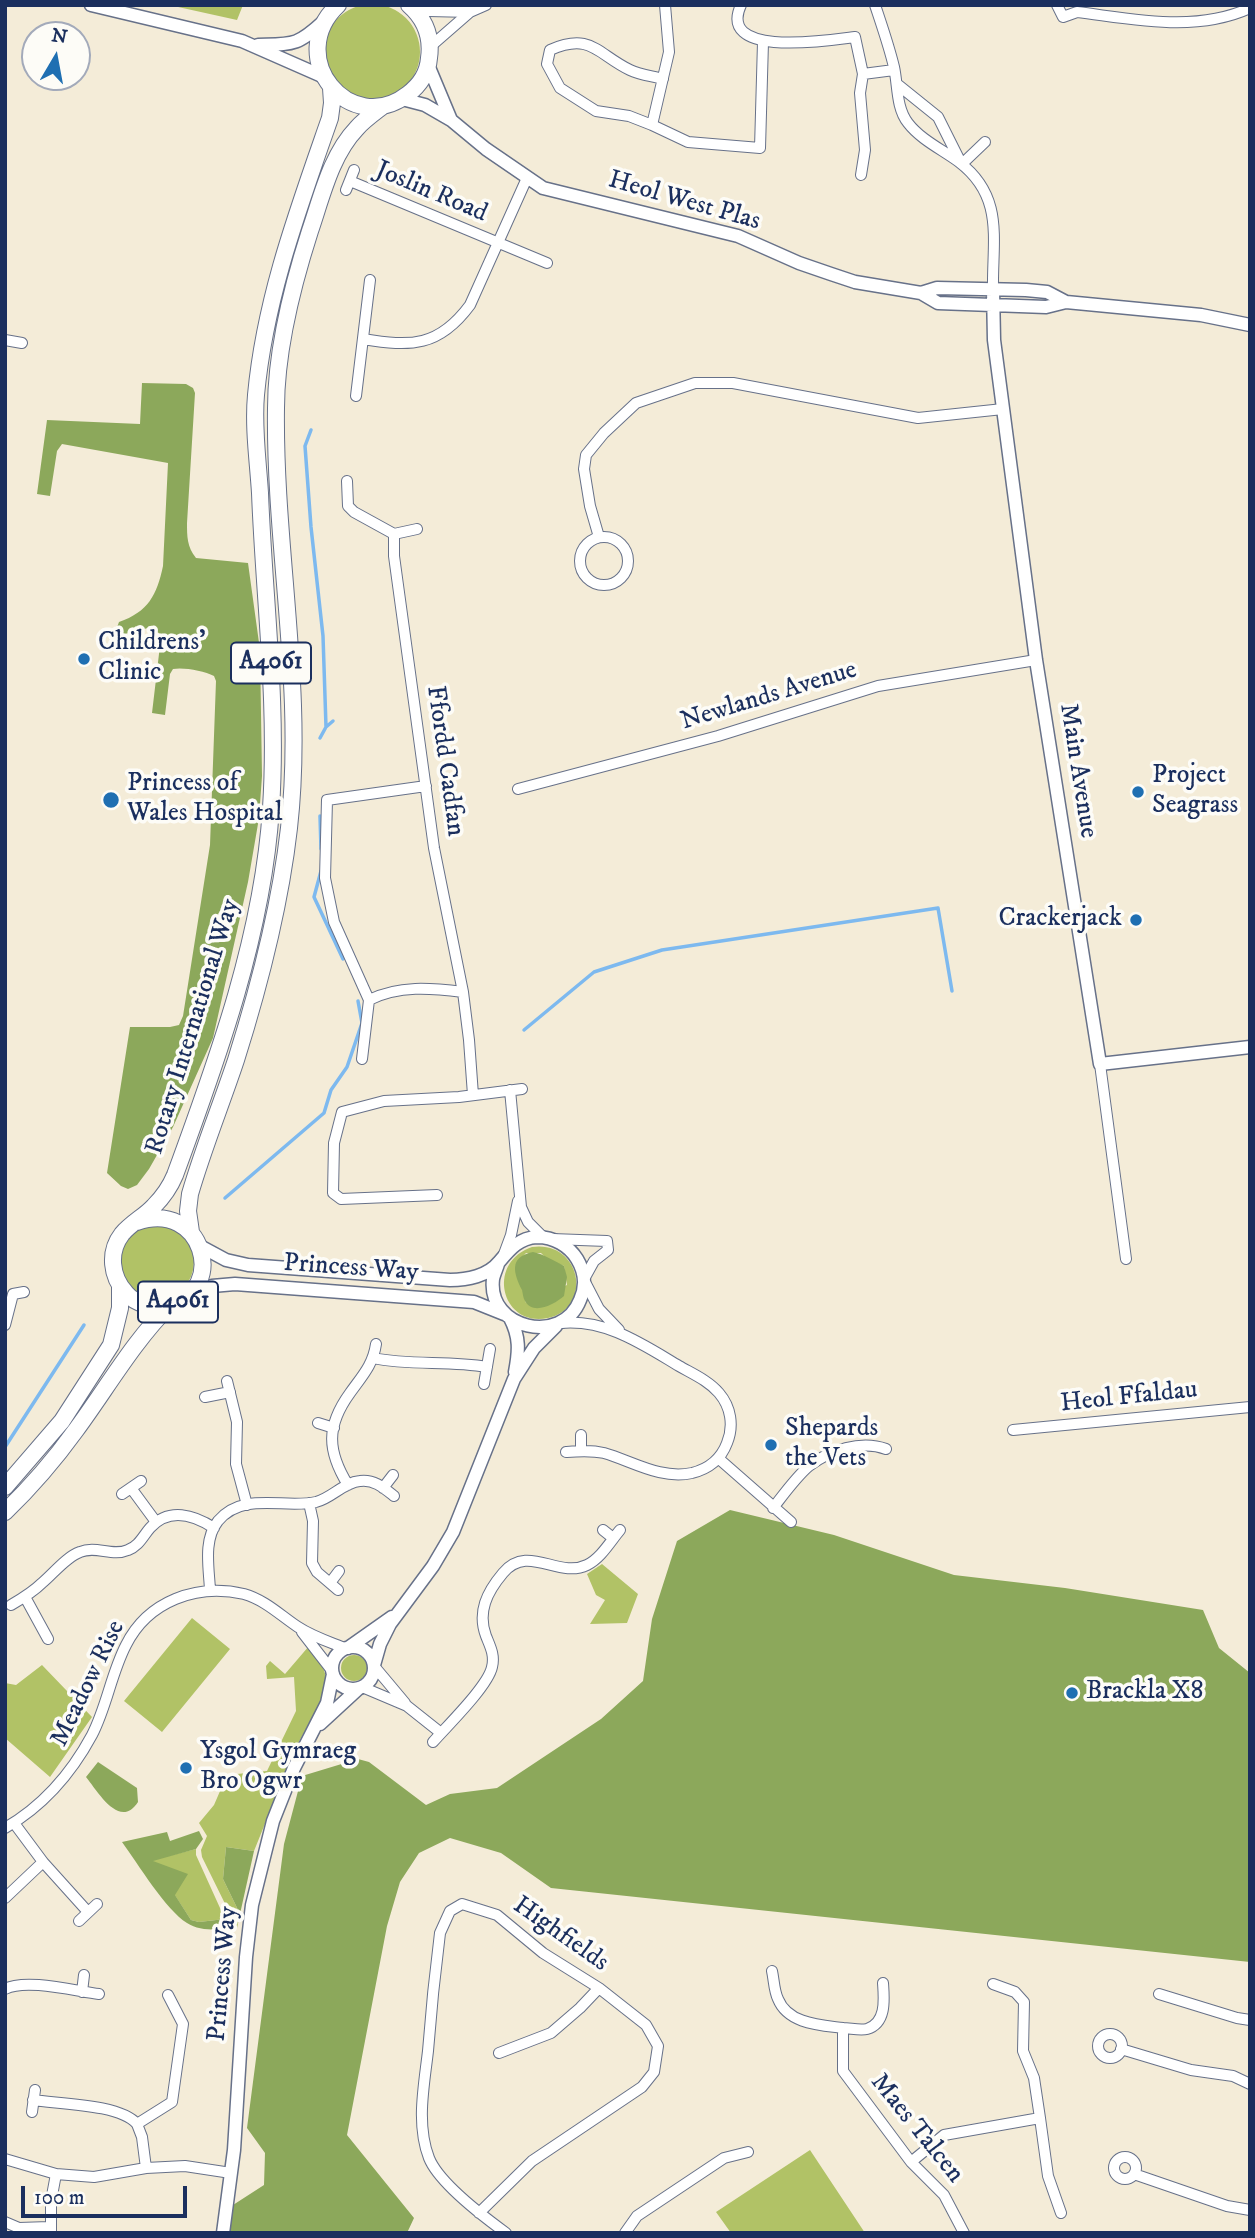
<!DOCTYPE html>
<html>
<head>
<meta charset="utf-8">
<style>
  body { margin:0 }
  #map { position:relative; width:1255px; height:2238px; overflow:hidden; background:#f4ecd8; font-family:"IM FELL DW Pica",serif }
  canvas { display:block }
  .frame { position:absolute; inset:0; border:7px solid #1b2f5e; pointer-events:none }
  .north { position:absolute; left:21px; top:21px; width:70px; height:70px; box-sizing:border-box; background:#fdfcf7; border:2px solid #a3aaba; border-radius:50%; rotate:10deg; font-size:19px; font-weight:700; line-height:28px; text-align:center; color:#1b2f5e }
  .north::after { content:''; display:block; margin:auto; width:24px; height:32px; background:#1f6fb2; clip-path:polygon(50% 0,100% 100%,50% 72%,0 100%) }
  .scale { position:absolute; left:21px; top:2186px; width:166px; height:32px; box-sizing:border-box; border:4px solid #1b2f5e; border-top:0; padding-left:9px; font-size:21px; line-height:24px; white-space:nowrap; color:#1b2f5e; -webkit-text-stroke:5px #fdfcf7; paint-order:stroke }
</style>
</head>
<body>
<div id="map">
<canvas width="1255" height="2238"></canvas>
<div class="frame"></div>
<div class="north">N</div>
<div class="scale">100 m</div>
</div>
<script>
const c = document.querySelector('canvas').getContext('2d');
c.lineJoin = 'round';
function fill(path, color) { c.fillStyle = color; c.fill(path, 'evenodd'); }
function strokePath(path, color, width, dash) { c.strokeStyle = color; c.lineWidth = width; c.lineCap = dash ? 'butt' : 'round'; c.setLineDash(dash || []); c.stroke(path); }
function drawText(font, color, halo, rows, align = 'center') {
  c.font = font + ' "IM FELL DW Pica",serif'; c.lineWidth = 7; c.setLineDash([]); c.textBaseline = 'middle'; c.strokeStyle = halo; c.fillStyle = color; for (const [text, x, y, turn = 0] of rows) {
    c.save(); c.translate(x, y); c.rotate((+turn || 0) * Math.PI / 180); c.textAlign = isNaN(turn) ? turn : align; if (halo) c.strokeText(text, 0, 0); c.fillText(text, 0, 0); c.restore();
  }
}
fill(new Path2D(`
  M324 52a48 48 0 1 1 96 0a48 48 0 1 1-96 0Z
  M169,5H243L237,20Z
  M120 1262a37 37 0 1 1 74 0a37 37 0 1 1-74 0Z
  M532,1247C581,1240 594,1308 548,1318C502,1328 485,1263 532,1247ZM526,1253H541L547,1259L564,1266L567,1285L526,1303L516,1264Z
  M602,1564L638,1594L627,1623L590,1624L605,1600L596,1595L587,1574Z
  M192,1618L230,1649L162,1732L124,1701Z
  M309,1646L324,1670L327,1681L324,1692L320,1703L295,1749L254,1851L226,1847L223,1879L240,1914L237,1928L202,1857L201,1850L207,1836L199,1823L214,1805L227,1775L267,1771L296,1711L294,1677L267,1679L266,1666L270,1661L285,1674Z
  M341 1668a13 13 0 1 1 26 0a13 13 0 1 1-26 0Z
  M42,1665L92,1717L50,1777L5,1738V1683L16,1685Z
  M196,1849V1855L225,1919L199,1922L191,1920L152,1860Z
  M810,2150L865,2233H731L716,2212Z`), '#b1c266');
fill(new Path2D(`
  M142,383L186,384L193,388L195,393L187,523C187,536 187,547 196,558L248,563L260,650L262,776L259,818L248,882L213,1038L173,1127L149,1169L137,1185L128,1189L121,1186L107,1173L130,1027H170L179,1025L183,1016L210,845L216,681L214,676C204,671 184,667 173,669L170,674L165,715L152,713L161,637L159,633L148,628L121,635L116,630L119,622C148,612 157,595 163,566L168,463L62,444L57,451L50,496L37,494L47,420L140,424Z
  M533,1252C543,1254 555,1261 564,1266L567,1277L564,1296C555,1304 533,1316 525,1301C523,1298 523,1294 522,1290C514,1274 508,1257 533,1252Z
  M730,1510L834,1535L954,1575L1065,1588L1203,1610L1219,1648L1250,1673V1962L551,1888L501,1853L450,1838L419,1853L400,1882L387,1926L347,2135L414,2218L407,2233H229L233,2205L264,2185L265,2153L247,2128L284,1844L302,1776L358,1759L369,1762L426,1805L450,1794L497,1788L601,1719L643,1681L652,1619L677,1541Z
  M98,1762L137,1788L138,1802C120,1830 98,1792 86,1777Z
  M199,1831L203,1839L196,1849L153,1861L188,1874L175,1895L191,1920L199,1922L225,1919L230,1929C216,1930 199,1931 187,1923C166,1910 138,1864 122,1842L167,1832L170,1841Z
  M226,1847L254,1851L240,1914L223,1879Z`), '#8ca85b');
strokePath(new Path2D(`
  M311,430L305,446L311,527L323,636L326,727
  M320,738L326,727L333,721
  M320,816L321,849
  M321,871L314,897L343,959
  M524,1030L594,972L662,950L938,908L952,991
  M225,1198L324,1113L331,1090L347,1067L362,1023L358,1001
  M5,1447L84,1325`), '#7db9ef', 3.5);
const minor = new Path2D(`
  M665,5L669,52L652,125L688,142L760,148L763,42
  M741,5C716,59 831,40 855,37L863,74L860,93L865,150L861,175
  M875,5C882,26 889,46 894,67C898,85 896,108 908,123C921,140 943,150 959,162C1005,197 992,240 993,290
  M1057,5L1063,17L1077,12C1134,19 1195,33 1250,8
  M415,8L429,11L470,12
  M431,46L470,12L486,5
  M863,74L894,70
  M897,84L938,117L960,161
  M652,125L629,116L596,111L560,88L547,64L550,50C591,32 597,54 630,70C640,75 652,76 663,79
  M962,164L985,142
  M350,181L547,263
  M346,190L354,170
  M363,339C411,347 439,347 470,305L527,178
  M5,340L22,343
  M356,396L370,280
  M347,481L348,506L354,512L394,534V556L434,848L463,992
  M394,534L417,529
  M580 561a24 24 0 1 1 48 0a24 24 0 1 1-48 0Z
  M599,537L590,506L584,469L586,455L604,433L636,403L695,383H733L918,418L1003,409
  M518,789L718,736L878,686L1036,660
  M369,1000L334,922L325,878L327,800L426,786
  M362,1059L369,1000C399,985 431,988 463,992L469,1040L473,1095
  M1100,1064L1126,1259
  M510,1090L521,1207L528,1222L544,1238
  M437,1195L341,1199L333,1193L334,1143L342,1112L384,1101L459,1097L522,1089
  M552,1239L607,1241L608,1250L594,1261L584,1279
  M504,1254L511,1235L518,1201
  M584,1280L599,1309L619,1330
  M561,1323C606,1319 642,1344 679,1366C693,1374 709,1381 719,1393C731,1407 734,1426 727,1443C721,1459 708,1469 692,1473C661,1480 632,1461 604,1453C591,1450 579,1451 566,1452
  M5,1325L13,1294L24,1292
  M373,1358C411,1366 449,1360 487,1367
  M227,1381L237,1422L236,1464L247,1505
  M484,1384L490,1349
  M205,1397L230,1392
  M318,1423L334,1428
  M1013,1430L1250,1407
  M581,1435V1451
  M718,1458L791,1522
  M348,1485C327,1451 326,1426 350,1393C362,1376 373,1365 376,1344
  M131,1488L156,1522
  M383,1488L393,1475
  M122,1494L141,1481
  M309,1503L313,1521L312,1563L317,1572L338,1590
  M773,1508C784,1494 796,1477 809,1466C830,1450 861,1440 886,1449
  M603,1530L613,1538
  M330,1583L339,1571
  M210,1590C209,1568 203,1540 218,1521C243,1491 284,1509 316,1502C332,1498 344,1482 360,1481C374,1479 384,1488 394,1496
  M25,1597L48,1639
  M11,1605C23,1598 33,1592 42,1583C54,1573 66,1557 80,1552C96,1545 112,1557 128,1550C139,1546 143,1536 150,1528C169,1507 194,1515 214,1528
  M302,1632L333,1672
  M374,1666L405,1703
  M362,1687L407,1706L441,1733
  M433,1742C448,1725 488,1686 492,1667C495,1655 490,1646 486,1636C477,1612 487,1592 503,1573C528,1543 558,1579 587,1565C601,1558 610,1542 620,1530
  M14,1823L43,1862L88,1912
  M5,1828C43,1806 71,1774 92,1735C107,1706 111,1674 126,1645C148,1601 197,1583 244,1594C265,1600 280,1615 298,1627C313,1637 330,1642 347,1649
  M5,1898L43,1862
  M79,1921L97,1904
  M772,1971C774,1980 774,1991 778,1999C788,2024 820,2025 843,2028V2071L911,2162L944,2195L964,2233
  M5,1989C26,1978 75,1991 99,1994
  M82,1992L84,1975
  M1159,1994L1237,2018L1250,2020
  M843,2028C850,2028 860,2031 867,2029C887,2023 884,1998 883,1983
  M1098 2046a12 12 0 1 1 24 0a12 12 0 1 1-24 0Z
  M1121,2049L1191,2070L1233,2076L1250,2084
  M499,2053L551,2033L580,2008L599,1988
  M33,2100C59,2104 120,2104 137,2124
  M32,2112L35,2090
  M1040,2118L1048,2176L1061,2213
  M1114 2168a11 11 0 1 1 22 0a11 11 0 1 1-22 0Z
  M5,2159L56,2174L94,2177L146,2168L185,2166L231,2173
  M911,2162L944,2135L1040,2118L1034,2078L1023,2051L1024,2002L1015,1992L993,1984
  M146,2168L142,2137L137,2124L172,2102L183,2024L168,1995
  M1134,2174L1227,2206L1250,2210
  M479,2213L532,2161L642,2087L654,2072L658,2046L646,2025L599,1988L543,1953L497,1915L462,1904L450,1911L440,1933C435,1972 431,2011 428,2051C424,2086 416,2124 429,2158C439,2183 484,2217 506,2233
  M5,2222L19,2228L49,2227
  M51,2233V2201L56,2174
  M625,2233L637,2216L724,2158L748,2152`);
const tertiary = new Path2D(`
  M91,5L242,41L324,77
  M258,45C293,44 297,46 323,22
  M428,65L451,120
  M402,99L425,105L451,120L486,149L543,188L738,236L799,263L831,274L855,282L921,293L938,303L1046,307L1066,302L1201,315L1250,325
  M993,290L994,340L1036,660L1100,1064L1250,1047
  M921,293L937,288L1026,290L1047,292L1066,302
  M200,1246L226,1260L248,1265L450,1280C467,1280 488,1276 499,1262C510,1249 519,1238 537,1237C554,1237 569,1246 577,1259C585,1272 586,1287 580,1300C562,1346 487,1329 493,1279C494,1274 497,1268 498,1264
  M190,1294L212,1286L235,1284L474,1302L504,1314
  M510,1318C520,1337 519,1351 515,1372
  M332 1668a21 21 0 1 1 42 0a21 21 0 1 1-42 0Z
  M348,1648L392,1617
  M374,1665L380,1644L390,1624L433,1566L453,1532L514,1379L534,1348L556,1326
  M320,1724L358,1689
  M223,2233L234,2150L246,1957L252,1905L273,1821L294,1768L327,1703L333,1674`);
const primary = new Path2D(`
  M338,5C283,57 350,139 408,94C420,85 428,72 429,58C432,37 425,19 409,5
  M137,1222C203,1199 228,1290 170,1305C155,1309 136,1305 126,1293C111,1277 108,1252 122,1234C131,1223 145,1216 154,1206C163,1197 170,1187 175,1175C218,1058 263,934 271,808C278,703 264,598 260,493C258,461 253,427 256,395C265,298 298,210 330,118L332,103L331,88
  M191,1232L188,1211L190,1194C203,1149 221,1105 236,1060C260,984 280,907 289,828C305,688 274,548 276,408C276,349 292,287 310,231C322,196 331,155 357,128C364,120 374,113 383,106
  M5,1487L62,1421L111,1345L120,1308V1286
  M5,1512C31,1487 55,1459 76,1430C107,1388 133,1342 170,1305`);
strokePath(minor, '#677189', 12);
strokePath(tertiary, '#677189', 15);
strokePath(primary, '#677189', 18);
strokePath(minor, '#fff', 10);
strokePath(tertiary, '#fff', 12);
strokePath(primary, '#fff', 16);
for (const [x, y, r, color] of [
  [84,659,7,"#1f6fb2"],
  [1138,792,7,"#1f6fb2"],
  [111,800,9,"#1f6fb2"],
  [1136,920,7,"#1f6fb2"],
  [771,1445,7,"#1f6fb2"],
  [1072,1693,7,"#1f6fb2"],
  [186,1768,7,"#1f6fb2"]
]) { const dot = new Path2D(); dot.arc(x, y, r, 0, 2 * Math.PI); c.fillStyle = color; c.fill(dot); strokePath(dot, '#fdfcf7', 2.5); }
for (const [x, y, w] of [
  [271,663,80],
  [178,1302,80]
]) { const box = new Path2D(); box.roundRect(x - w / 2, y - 20.5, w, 41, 5); c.fillStyle = '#fdfcf7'; c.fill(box); strokePath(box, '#1b2f5e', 2); }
drawText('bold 24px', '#1b2f5e', null, [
  ["A4061",271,663],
  ["A4061",178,1302]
]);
drawText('26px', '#1b2f5e', '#fdfcf7', [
  ["Joslin Road",431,193,23],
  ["Heol West Plas",684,202,16],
  ["Newlands Avenue",769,697,-17],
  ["Ffordd Cadfan",444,761,82],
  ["Main Avenue",1077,771,81],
  ["Rotary International Way",194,1027,-73],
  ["Princess Way",351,1269,4],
  ["Heol Ffaldau",1129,1398,-6],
  ["Meadow Rise",89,1684,-64],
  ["Highfields",560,1935,35],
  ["Princess Way",224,1974,-85],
  ["Maes Talcen",916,2129,51]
]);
drawText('26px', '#1b2f5e', '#fdfcf7', [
  ["Childrens'",98,644],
  ["Clinic",98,674],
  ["Project",1152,777],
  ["Seagrass",1152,807],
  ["Princess of",127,785],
  ["Wales Hospital",127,815],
  ["Crackerjack",1122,920,"right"],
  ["Shepards",785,1430],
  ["the Vets",785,1460],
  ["Brackla X8",1086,1693],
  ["Ysgol Gymraeg",200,1753],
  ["Bro Ogwr",200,1783]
], 'left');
</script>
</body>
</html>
